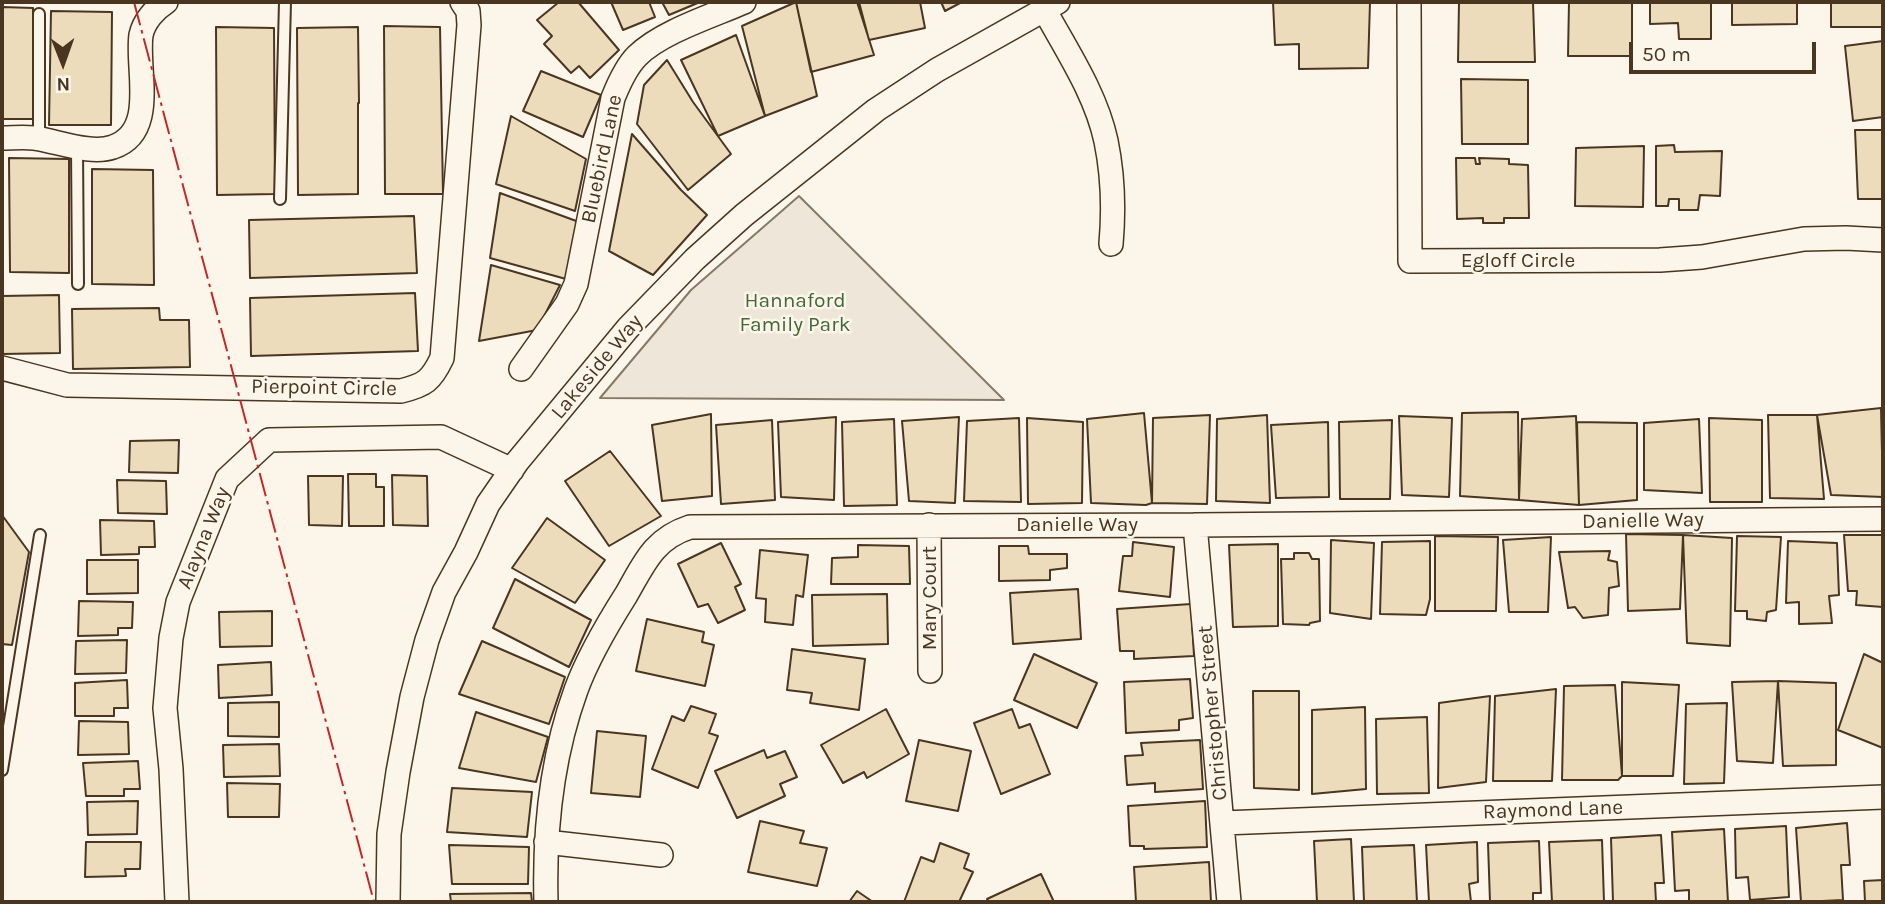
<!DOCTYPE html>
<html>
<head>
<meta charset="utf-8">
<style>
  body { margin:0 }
  #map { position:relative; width:1885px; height:904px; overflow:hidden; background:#fbf6e9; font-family:Karla,sans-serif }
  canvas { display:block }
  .frame { position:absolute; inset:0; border:4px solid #4a3520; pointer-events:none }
  .north { position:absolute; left:28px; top:28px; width:70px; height:70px; -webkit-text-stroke:5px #fbf6e9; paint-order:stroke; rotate:179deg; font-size:19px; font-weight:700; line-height:28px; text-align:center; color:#4a3520 }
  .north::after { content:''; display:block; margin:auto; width:24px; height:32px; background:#4a3520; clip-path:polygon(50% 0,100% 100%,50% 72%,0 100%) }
  .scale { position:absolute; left:1629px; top:42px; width:187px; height:32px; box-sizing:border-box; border:4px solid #4a3520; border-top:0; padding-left:9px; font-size:21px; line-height:24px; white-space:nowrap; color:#4a3520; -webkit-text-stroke:5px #fbf6e9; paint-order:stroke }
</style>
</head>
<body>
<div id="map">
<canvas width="1885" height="904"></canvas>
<div class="frame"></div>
<div class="north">N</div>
<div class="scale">50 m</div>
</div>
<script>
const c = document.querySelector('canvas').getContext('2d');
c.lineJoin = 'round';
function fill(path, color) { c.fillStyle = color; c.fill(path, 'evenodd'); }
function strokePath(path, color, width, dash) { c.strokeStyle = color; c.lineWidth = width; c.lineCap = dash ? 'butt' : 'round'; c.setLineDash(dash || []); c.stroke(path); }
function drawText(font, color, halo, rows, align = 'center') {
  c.font = font + ' Karla,sans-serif'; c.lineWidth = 5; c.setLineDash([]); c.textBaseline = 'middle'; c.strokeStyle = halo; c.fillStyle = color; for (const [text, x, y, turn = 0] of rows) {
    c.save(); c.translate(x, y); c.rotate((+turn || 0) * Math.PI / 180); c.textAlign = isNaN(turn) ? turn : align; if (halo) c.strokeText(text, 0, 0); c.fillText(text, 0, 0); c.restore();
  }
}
const green = new Path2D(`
  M799,196L1004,400L600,398L691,290Z`);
fill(green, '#ede6d9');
strokePath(green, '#887966', 2);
const building = new Path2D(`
  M559,2H578L619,50L590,78L579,66L571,73L544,44L552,36L537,20Z
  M611,2H649L655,17L623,30Z
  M662,2H700L669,15Z
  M796,2L817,96L765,116L742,26Z
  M796,2H857L874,55L811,72Z
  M859,2H920L925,28L869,40Z
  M941,2H962L945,11Z
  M1273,2H1370L1368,68L1299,69V44L1275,45Z
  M1459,2H1533L1535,62H1458Z
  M1569,2H1632V56H1568Z
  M1650,2H1711V39H1679L1678,23L1650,24Z
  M1732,2H1797V24L1732,25Z
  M1831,2H1883V27H1831Z
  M2,7L33,8V119H2Z
  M51,11L112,12L111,125H49Z
  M384,26L440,27L443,194H385Z
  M216,27L274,28L275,194L217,195Z
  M358,27L359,103H358V194L298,195L297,28Z
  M736,35L765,116L718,136L681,60Z
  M1883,41V117L1853,121L1845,46Z
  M667,60L693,102L731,154L688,190L637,124L644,85Z
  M541,71L601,95L583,137L523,111Z
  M1461,79L1528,80V144H1462Z
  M511,116L586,159L575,211L496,184Z
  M1855,130H1883V199H1858Z
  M632,134L681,190L707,215L653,275L609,251Z
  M1674,145L1675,152L1722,151L1720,196L1700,195L1698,210H1679V199H1669L1668,206H1656V146Z
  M1644,146L1643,207L1575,206L1576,148Z
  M9,158L69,159V273L10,272Z
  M1456,158H1475L1476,164H1480L1479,158L1509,159V164L1528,165L1529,218H1504V223H1483V218L1457,219Z
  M92,169L153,170L154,285L92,284Z
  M500,193L579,222L566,279L490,258Z
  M414,216L417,273L250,278L249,220Z
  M491,265L560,285L537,330L479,341Z
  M415,293L418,351L251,356L250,298Z
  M59,295L60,353L2,354V296Z
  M159,308L160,320H189L190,367L73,369L72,309Z
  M1881,408L1883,497L1831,495L1817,415Z
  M1518,412L1519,500L1460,496L1462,413Z
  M1144,413L1152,503L1146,505L1091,503L1087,419Z
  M711,414L712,496L662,501L652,425Z
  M1210,415L1207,504L1152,503L1153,418Z
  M1267,415L1270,503L1216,501L1217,419Z
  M1768,415H1817L1824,499L1770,498Z
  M1399,416L1452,418L1449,497L1402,495Z
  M1576,416L1579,505L1519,500L1522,419Z
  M836,417L834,500L781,497L778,422Z
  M959,417L955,503L909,501L902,421Z
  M1019,418L1021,502L964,501L967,421Z
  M1027,418L1083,422L1082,503L1028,504Z
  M1709,418L1762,420V502H1710Z
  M894,419L897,505L844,506L842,422Z
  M1699,419L1702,493L1644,490V423Z
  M772,420L775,500L721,504L716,425Z
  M1392,420L1390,499H1340L1339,422Z
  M1328,422L1329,497L1276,498L1271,425Z
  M1577,422L1637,423V500L1579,505Z
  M179,440L178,473L129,472L130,441Z
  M610,451L661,516L609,546L565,481Z
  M348,474H376V487H384V526H349Z
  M392,475L427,476L428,526L393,525Z
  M308,476H343L342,526L309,525Z
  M117,480L166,481L167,514L118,513Z
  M2,515L29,552L12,645L2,644Z
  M547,518L605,560L575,603L512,568Z
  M100,520L154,521L155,547H139V554L101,555Z
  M1626,534L1683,535L1680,609L1628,611Z
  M1683,535L1732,538L1730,646L1687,643Z
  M1844,535H1883V607L1856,605L1857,591H1848Z
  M1435,536L1498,537L1496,611H1435Z
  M1737,536L1781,537L1776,610L1767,612L1766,621L1747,619V611H1735Z
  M1551,537L1548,612H1509L1503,540Z
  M1331,540L1374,543L1371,619L1330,613Z
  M1430,541V599L1426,615L1380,614L1382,542Z
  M1788,541L1837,543L1839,595L1829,596L1832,623L1799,624V602L1786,603Z
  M1133,542L1174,547L1170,597L1119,591L1123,556H1132Z
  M721,543L741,584L735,587L745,610L718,623L708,604L698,607L678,564Z
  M1278,544V626L1233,627L1229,545Z
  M858,545L909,546L910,584H831L832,558L858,557Z
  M999,546H1028L1029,554H1067V568L1050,570V580L999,581Z
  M760,550L808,555L803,597L796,595L793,625L765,622L766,599L756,598Z
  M1610,551L1608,560L1617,562L1619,586L1609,588L1608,615L1583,618L1575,607L1568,608L1559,552Z
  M1294,553H1309L1312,559H1319L1320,621L1310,623L1309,625L1283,624L1281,559H1294Z
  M87,560H138V593L87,594Z
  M515,579L591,620L569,667L493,628Z
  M1078,589L1081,639L1013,644L1010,593Z
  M887,594L888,644L813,646L812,595Z
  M79,601L133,602L132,628H118V635L78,636Z
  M1191,604L1194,656L1134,659V651H1120L1117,609Z
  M272,611V646L220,647L219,612Z
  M647,619L704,632L702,642L714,645L705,686L636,671Z
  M127,640L126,673L75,674L76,641Z
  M482,641L565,677L549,724L459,694Z
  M792,649L865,659L859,710L810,703L812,693L787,690Z
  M1034,654L1097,683L1077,728L1014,700Z
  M1864,654L1883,663V748L1838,730Z
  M271,662L272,695L219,698L218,665Z
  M1190,679L1193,718L1179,720V730L1126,733L1124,682Z
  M127,680L128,708H114V716H75V683Z
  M1778,681L1836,683V765L1783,766Z
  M1778,681L1773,763L1737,761L1732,682Z
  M1622,682L1679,685L1673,776H1622Z
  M1615,685L1622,776L1618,780H1562L1564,686Z
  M1556,689L1552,781H1493L1495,696Z
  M1253,691H1299V790L1254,788Z
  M1490,696L1486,782L1438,788L1439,703Z
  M279,702V737L228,736V703Z
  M1727,703L1724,783L1684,784L1686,704Z
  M691,706L716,714L709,733L718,736L698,788L652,769L672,716L684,721Z
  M1365,707L1366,789L1312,794V710Z
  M886,709L909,754L867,778L864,772L843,783L821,745Z
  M1012,709L1019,728L1030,724L1050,774L1001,794L974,723Z
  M476,712L548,737L536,782L459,768Z
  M1427,717L1429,793L1377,794L1376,719Z
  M79,721L128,722L129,754L78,755Z
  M597,731L646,736L640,797L591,793Z
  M919,740L971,751L958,811L906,801Z
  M1200,740L1203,789L1155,792V783L1127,785L1125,756L1143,755L1141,743Z
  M279,744L280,776L224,777L223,745Z
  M764,750L767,758L785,751L797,777L780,784L785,796L737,818L715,771Z
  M138,761L140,789H124V796H86L83,763Z
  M227,783L280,784L279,817H228Z
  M452,788L532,792L527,837L447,832Z
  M138,801L137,834L88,835L87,802Z
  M1205,801L1207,847L1144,849V846H1130L1128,806Z
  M760,821L804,831L800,843L827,848L817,886L748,872Z
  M1847,823L1850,865H1841L1843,900L1801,902L1796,828Z
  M1786,826L1789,897L1750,900L1748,877L1736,878L1735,829Z
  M1724,829L1728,902H1689V890L1675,891L1672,832Z
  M1661,835L1664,883H1655L1656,902H1613L1611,838Z
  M1351,839L1354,902H1317L1314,841Z
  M1602,840L1604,902H1552L1549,842Z
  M1539,841L1541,893H1533V902H1490L1488,843Z
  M86,842H141L140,869H125L126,876L85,877Z
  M1477,842L1478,882L1469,884L1471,902H1429L1426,845Z
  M940,843L969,854L964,868L973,872L959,902H904L921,857L934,862Z
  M449,845L529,847L528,884H452Z
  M1414,845L1417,902H1364L1362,847Z
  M1209,862L1211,902H1136L1134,867Z
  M1041,874L1054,902H989L987,899Z
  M1883,880V902H1865L1864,881Z
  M857,891L873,902H849Z
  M531,893L532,902H451L450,894Z`);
fill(building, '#ecdcbc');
strokePath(building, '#4a3520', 2);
const lane = new Path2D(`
  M39,14V139
  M77,147L78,284
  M280,199L285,2
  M2,770L40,535`);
const street = new Path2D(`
  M1409,2L1410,261L1660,260L1702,257L1804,239L1846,238L1883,240
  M1044,9C1067,51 1096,94 1106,141C1113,175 1114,210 1111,244
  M2,138C12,138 24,137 34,138C57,141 91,155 113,147C158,132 136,69 141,35C144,21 155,9 166,2
  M2,368L67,385L401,391C425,385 431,381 442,358L469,25L468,11L462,2
  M521,369L567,304L576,284L613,98C619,83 626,67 637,56C661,32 712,16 744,2
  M929,525L930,671
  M1195,525L1229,902
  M1223,823L1883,797
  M546,842L661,855
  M177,902L171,769L165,708L171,638L178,602L227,479L269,440L441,437L512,470
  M388,902L389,834L398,772L412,697L427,640L444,592L466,552L488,504L517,462L628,328L695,259L744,215L876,110L937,70L1058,2
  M546,902C544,830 551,759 576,690C588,657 607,625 626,595C644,564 653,539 690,527L1195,525L1883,519`);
strokePath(lane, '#4a3520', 14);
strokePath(street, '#4a3520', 26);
strokePath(lane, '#fbf6e9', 10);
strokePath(street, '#fbf6e9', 23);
strokePath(new Path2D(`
  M134,2L374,902`), '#c62828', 2, [24, 5, 3.5, 5]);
drawText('21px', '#4a3520', '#fbf6e9', [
  ["Bluebird Lane",602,159,-78],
  ["Egloff Circle",1518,261],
  ["Lakeside Way",597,367,-50],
  ["Pierpoint Circle",324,388,1],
  ["Danielle Way",1643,521,-1],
  ["Danielle Way",1077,525],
  ["Alayna Way",204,538,-68],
  ["Mary Court",930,598,-90],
  ["Christopher Street",1213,713,-95],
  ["Raymond Lane",1553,810,-2]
]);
drawText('21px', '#436837', '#fbf6e9', [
  ["Hannaford",795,301],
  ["Family Park",795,325]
]);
</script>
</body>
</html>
